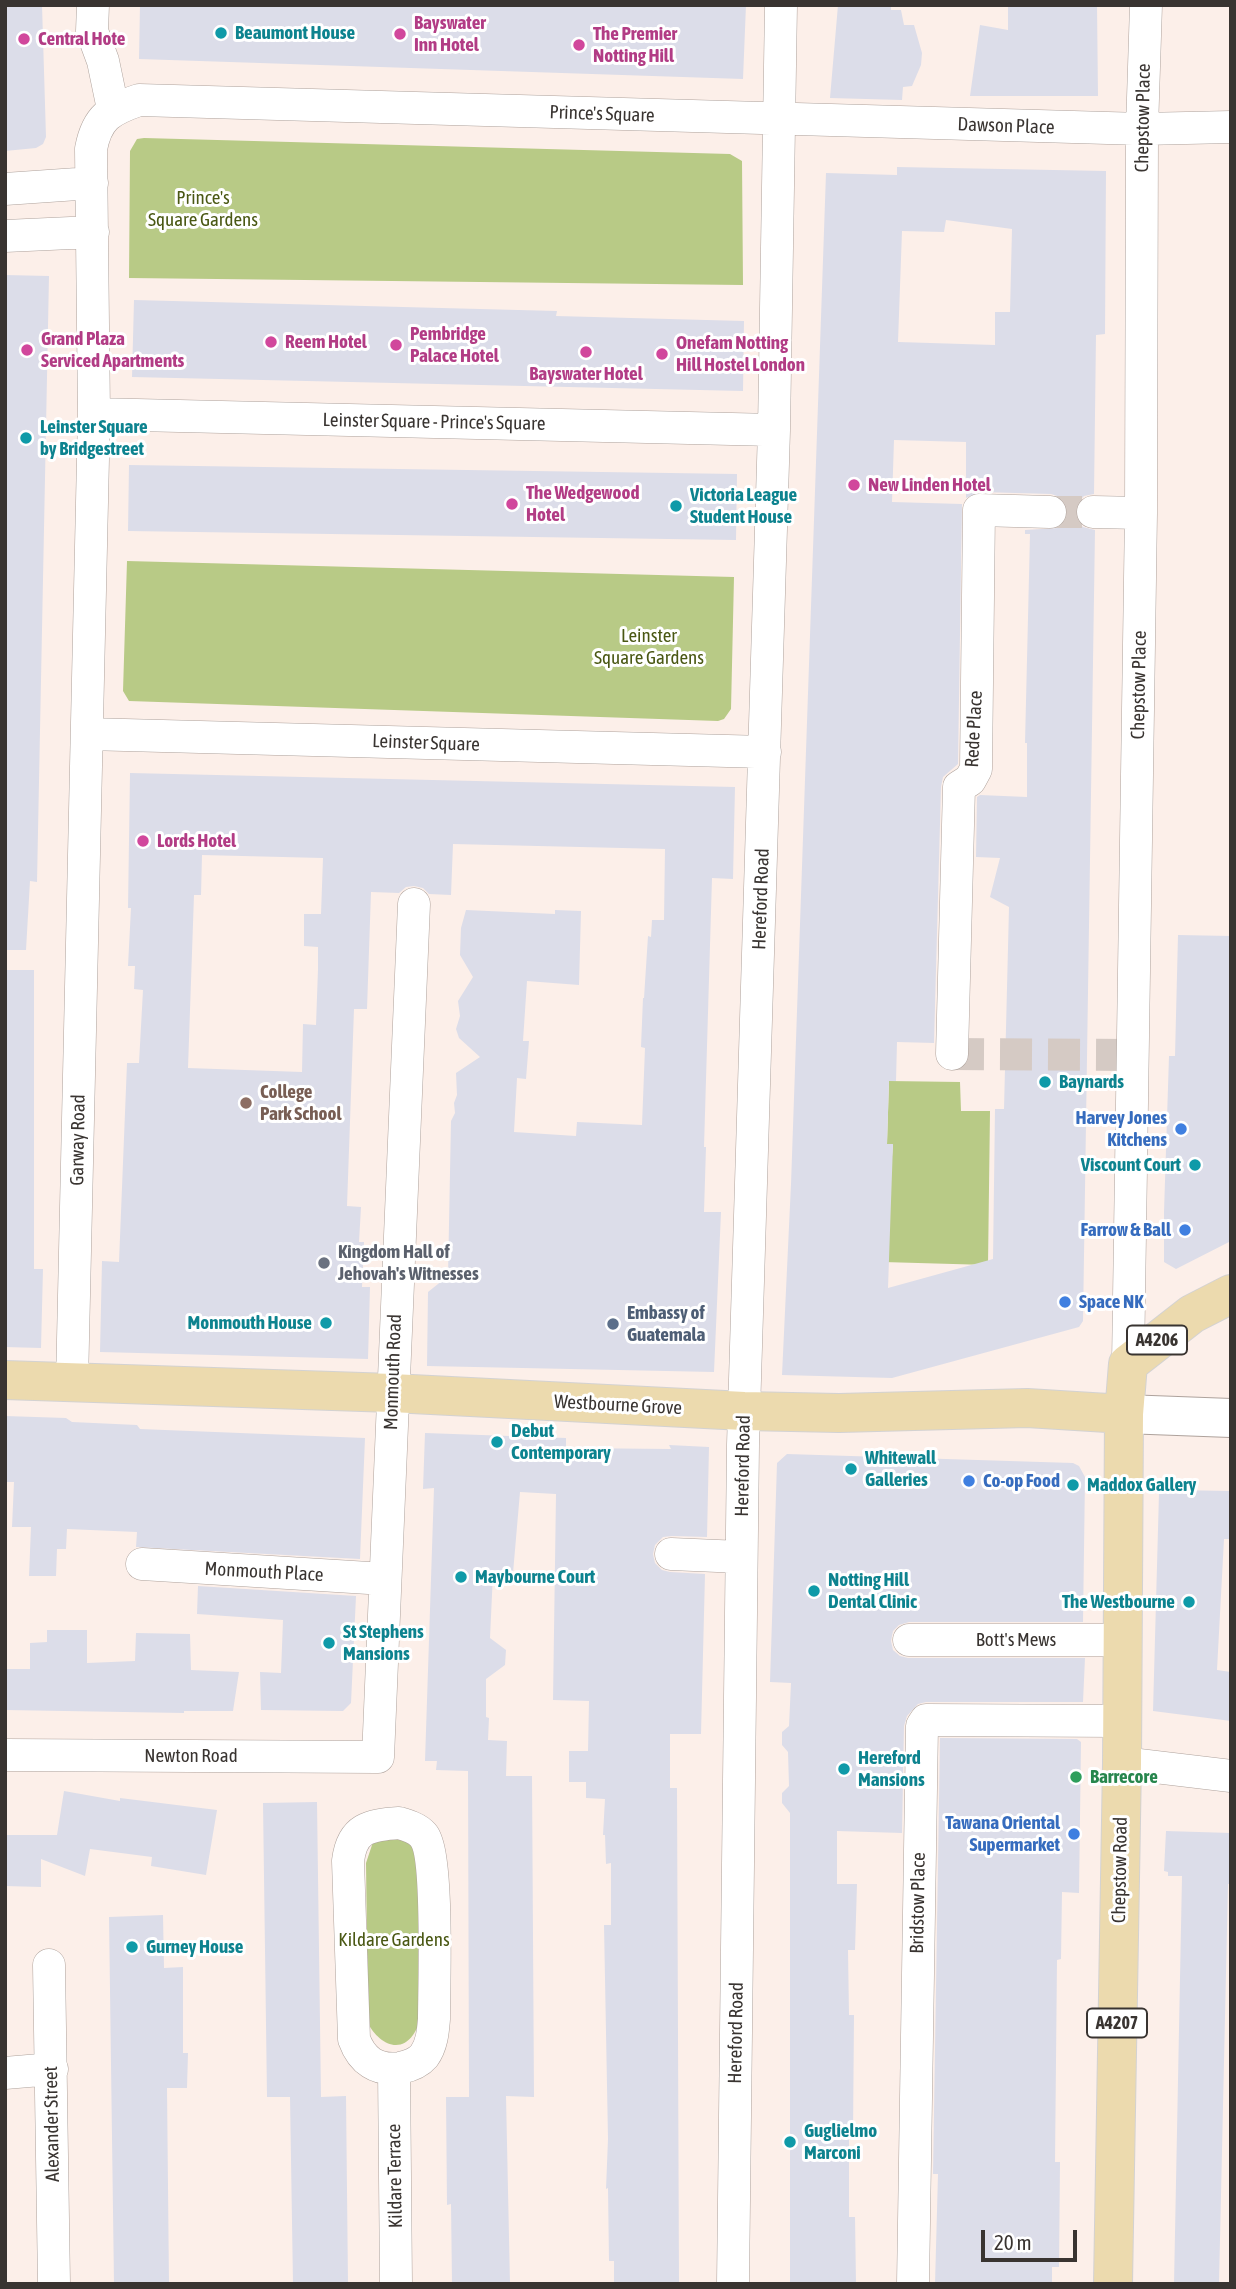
<!DOCTYPE html>
<html>
<head>
<meta charset="utf-8">
<style>
  body { margin:0 }
  #map { position:relative; width:1236px; height:2289px; overflow:hidden; background:#fcefe9; font-family:"Asap Condensed",sans-serif }
  canvas { display:block }
  .frame { position:absolute; inset:0; border:7px solid #393431; pointer-events:none }
  .scale { position:absolute; left:981px; top:2230px; width:96px; height:32px; box-sizing:border-box; border:4px solid #393431; border-top:0; padding-left:9px; font-size:21px; line-height:24px; white-space:nowrap; color:#393431; -webkit-text-stroke:5px #fff; paint-order:stroke }
</style>
</head>
<body>
<div id="map">
<canvas width="1236" height="2289"></canvas>
<div class="frame"></div>
<div class="scale">20 m</div>
</div>
<script>
const c = document.querySelector('canvas').getContext('2d');
c.lineJoin = 'round';
function fill(path, color) { c.fillStyle = color; c.fill(path, 'evenodd'); }
function strokePath(path, color, width, dash) { c.strokeStyle = color; c.lineWidth = width; c.lineCap = dash ? 'butt' : 'round'; c.setLineDash(dash || []); c.stroke(path); }
function drawText(font, color, halo, rows, align = 'center') {
  c.font = font + ' "Asap Condensed",sans-serif'; c.lineWidth = 6; c.setLineDash([]); c.textBaseline = 'middle'; c.strokeStyle = halo; c.fillStyle = color; for (const [text, x, y, turn = 0] of rows) {
    c.save(); c.translate(x, y); c.rotate((+turn || 0) * Math.PI / 180); c.textAlign = isNaN(turn) ? turn : align; if (halo) c.strokeText(text, 0, 0); c.fillText(text, 0, 0); c.restore();
  }
}
fill(new Path2D(`
  M144,138L730,154L742,161L743,285L129,278L130,151L137,139Z
  M127,561L734,577L731,709L724,719L718,721L129,701L123,691Z
  M889,1081L960,1082L961,1111H990L988,1265L883,1262L893,1145L887,1144Z
  M380,1837L409,1839L420,1866L421,2020C418,2025 416,2031 413,2035C398,2056 376,2040 368,2023L366,1863L373,1842Z`), '#b8ca86');
fill(new Path2D(`
  M5,5H42L46,137L43,144L36,148L5,151Z
  M140,5H746L743,79L139,59Z
  M838,5H891V10H901L904,25H914L922,53L921,65L912,86L903,87L902,100L830,98Z
  M1008,5H1097L1098,96H970L980,25L1008,30Z
  M897,167L1106,171L1105,334L1096,335L1094,494L1084,496L1077,503L1075,511L1077,520L1083,527L1095,530L1083,1321L1079,1327L892,1378L782,1375L791,1184L826,173L897,175ZM946,220L1012,229L1010,312H995V345L898,342L902,231L944,232ZM894,440L966,442V498L980,492L1051,494L1060,497L1066,503L1068,512L1066,521L1058,528L1025,530V534H1030L1025,743H1027V797L980,795L977,797L976,857L1000,858L990,897L1009,907L1004,1109H995L993,1259L888,1288L893,1144H887L889,1081H896L897,1042L934,1043L941,787L943,777L958,764L962,504L892,502Z
  M5,275L49,276L37,882L30,881L26,950H5Z
  M134,300L557,311L556,316L744,321L743,391L132,377Z
  M129,465L737,474L736,540L128,531Z
  M130,773L735,787L733,879L712,878L704,1147H706L704,1212H721L714,1372L427,1366L428,1292L448,1276L451,1121L455,1113L454,1103L457,1095L456,1073L480,1057L459,1038L456,1029L460,1016L458,1001L473,977L460,955L461,928L466,910L555,914V910L581,911L579,985L527,981L523,1041H529L526,1079L517,1078L514,1132L576,1136L577,1122L642,1125L645,1048L641,1047L643,998H644L648,936L651,937L652,920H664L665,849L453,844L451,895L429,894L423,888L414,886L406,887L399,893L371,892L367,1009H354L347,1206L361,1207L359,1242H364L362,1287H370L368,1359L100,1352L102,1261L119,1262L127,1063H139L143,990L134,989L135,966H128L131,908H128ZM202,855L323,858L321,914H304V946L318,947V969L316,1025L303,1024L302,1072L188,1068L194,895H201Z
  M1178,935L1231,936V1241L1176,1269L1164,1262V1212L1169,1056H1175Z
  M5,970H34V1269H43L41,1348L5,1347Z
  M5,1416L66,1418L72,1422L137,1425L140,1429L365,1438L360,1559L136,1547L137,1532L67,1529L66,1549H57L56,1576H29L31,1527H12L14,1482H5Z
  M425,1433L566,1438V1448L671,1449L669,1445L709,1447L707,1537L672,1536L663,1537L655,1545L653,1554L655,1563L662,1570L670,1572L705,1574L701,1734H670V1788H677L679,2284H614V2261H609L608,2188L606,2189L608,2139L604,1925H611V1863L606,1864L605,1835H603L605,1799L586,1798V1782H569V1751H588L589,1701L553,1700L556,1494L520,1492L513,1573H493L490,1638L506,1650L505,1665L486,1679V1717L489,1718L488,1740L507,1741L506,1776H532L534,2097L506,2096L510,2284H452L451,2204L447,2205L446,2097H469L468,1771L436,1770L437,1761H425L434,1488L423,1489Z
  M787,1454L1073,1463L1079,1466L1085,1477L1083,1622H909L899,1625L893,1631L891,1641L893,1650L900,1656L908,1658H1085L1083,1702H926L918,1704L907,1716L904,1726L902,1833L837,1831V1884H857L855,1950H848L849,2015H854L853,2135L849,2134V2217H855L856,2284H790V1813L782,1803V1793L789,1786L788,1752L782,1745V1732L789,1726L791,1683L770,1682L777,1463Z
  M1172,1490L1231,1491V1539H1224L1217,1670L1231,1672V1721L1153,1711L1159,1493Z
  M198,1586L356,1596L351,1703L343,1711L261,1710L260,1672L281,1673L283,1620L197,1614Z
  M47,1630H87V1663L135,1661L136,1633L190,1634L191,1670L239,1672L233,1711H184V1713L5,1710V1669H30V1643L47,1642Z
  M940,1738L1077,1739L1081,1742L1079,1893L1062,1892L1061,1959L1057,1960L1055,2162H1060L1059,2267H1052V2284H935L938,2174H933Z
  M64,1791L120,1801V1798L217,1810L206,1875L151,1866L152,1857L90,1849L85,1876L41,1859V1887L5,1886V1835H57Z
  M317,1802L321,2097L346,2096L348,2284H293L290,2097H267L263,1803Z
  M1166,1831L1231,1833V1884H1228L1219,2284H1174L1182,1876H1168V1872L1164,1871Z
  M163,1915L164,1968L183,1967V2053H188L187,2088H167L169,2284H114L109,1917Z`), '#dcdde9');
strokePath(new Path2D(`
  M1050,512H1093
  M952,1054L1133,1055`), '#d5cac4', 32, [32, 16]);
const minor = new Path2D(`
  M93,5L92,31L103,61L113,109
  M5,189L92,183
  M5,236L93,232
  M94,414L774,430
  M1093,512L1141,513
  M87,734L765,752
  M952,1054L959,787L970,780L976,769L979,510L1050,512
  M1128,1364L1141,513L1142,129L1146,5
  M72,1383L94,414L91,149C97,117 110,110 139,100L1142,129L1231,127
  M671,1554L741,1557
  M142,1564L385,1579
  M909,1640H1122
  M5,1755L378,1757L414,904
  M1122,1763L1231,1776
  M399,1823C406,1825 417,1828 423,1835C439,1853 434,1988 434,2019C433,2031 432,2045 424,2056C418,2063 410,2066 400,2068C377,2071 362,2061 354,2039L348,1861C352,1828 369,1825 399,1823Z
  M49,1965L54,2284
  M394,2069L396,2284
  M5,2073L52,2069
  M733,2284L743,1445L774,430L781,5
  M913,2284L922,1726L926,1720L1122,1721`);
const tertiary = new Path2D(`
  M1124,1414L1231,1418`);
const primary = new Path2D(`
  M5,1380L392,1393L744,1411L839,1413L1027,1408L1124,1414
  M1113,2284L1122,1763L1124,1414L1128,1364L1192,1314L1231,1294`);
strokePath(minor, '#aea29c', 33);
strokePath(tertiary, '#aea29c', 40);
strokePath(primary, '#d3d2d2', 40);
strokePath(minor, '#fff', 32);
strokePath(tertiary, '#fff', 38);
strokePath(primary, '#ecdaae', 38);
for (const [x, y, r, color] of [
  [221,33,7,"#0f9aa8"],
  [400,34,7,"#d1479c"],
  [24,39,7,"#d1479c"],
  [579,45,7,"#d1479c"],
  [271,342,7,"#d1479c"],
  [396,345,7,"#d1479c"],
  [27,350,7,"#d1479c"],
  [586,352,7,"#d1479c"],
  [662,354,7,"#d1479c"],
  [26,438,7,"#0f9aa8"],
  [854,485,7,"#d1479c"],
  [512,504,7,"#d1479c"],
  [676,506,7,"#0f9aa8"],
  [143,841,7,"#d1479c"],
  [1045,1082,7,"#0f9aa8"],
  [246,1103,7,"#8d6e63"],
  [1181,1129,7,"#3f7fe0"],
  [1195,1165,7,"#0f9aa8"],
  [1185,1230,7,"#3f7fe0"],
  [324,1263,7,"#6b7280"],
  [1065,1302,7,"#3f7fe0"],
  [326,1323,7,"#0f9aa8"],
  [613,1324,7,"#5c6f8a"],
  [497,1442,7,"#0f9aa8"],
  [851,1469,7,"#0f9aa8"],
  [969,1481,7,"#3f7fe0"],
  [1073,1485,7,"#0f9aa8"],
  [461,1577,7,"#0f9aa8"],
  [814,1591,7,"#0f9aa8"],
  [1189,1602,7,"#0f9aa8"],
  [329,1643,7,"#0f9aa8"],
  [844,1769,7,"#0f9aa8"],
  [1076,1777,7,"#2e9e5b"],
  [1074,1834,7,"#3f7fe0"],
  [132,1947,7,"#0f9aa8"],
  [790,2142,7,"#0f9aa8"]
]) { const dot = new Path2D(); dot.arc(x, y, r, 0, 2 * Math.PI); c.fillStyle = color; c.fill(dot); strokePath(dot, '#fff', 2.5); }
for (const [x, y, w] of [
  [1157,1340,60],
  [1117,2023,60]
]) { const box = new Path2D(); box.roundRect(x - w / 2, y - 14.5, w, 29, 5); c.fillStyle = '#fff'; c.fill(box); strokePath(box, '#393431', 2); }
drawText('bold 18px', '#393431', null, [
  ["A4206",1157,1340],
  ["A4207",1117,2023]
]);
drawText('bold 19px', '#b23c85', '#fff', [
  ["Bayswater",414,23],
  ["Inn Hotel",414,45],
  ["The Premier",593,34],
  ["Notting Hill",593,56],
  ["Central Hote",38,39],
  ["Pembridge",410,334],
  ["Palace Hotel",410,356],
  ["Grand Plaza",41,339],
  ["Serviced Apartments",41,361],
  ["Reem Hotel",285,342],
  ["Onefam Notting",676,343],
  ["Hill Hostel London",676,365],
  ["Bayswater Hotel",586,374,"center"],
  ["New Linden Hotel",868,485],
  ["The Wedgewood",526,493],
  ["Hotel",526,515],
  ["Lords Hotel",157,841]
], 'left');
drawText('bold 19px', '#0d838f', '#fff', [
  ["Beaumont House",235,33],
  ["Leinster Square",40,427],
  ["by Bridgestreet",40,449],
  ["Victoria League",690,495],
  ["Student House",690,517],
  ["Baynards",1059,1082],
  ["Viscount Court",1181,1165,"right"],
  ["Monmouth House",312,1323,"right"],
  ["Debut",511,1431],
  ["Contemporary",511,1453],
  ["Whitewall",865,1458],
  ["Galleries",865,1480],
  ["Maddox Gallery",1087,1485],
  ["Maybourne Court",475,1577],
  ["Notting Hill",828,1580],
  ["Dental Clinic",828,1602],
  ["The Westbourne",1175,1602,"right"],
  ["St Stephens",343,1632],
  ["Mansions",343,1654],
  ["Hereford",858,1758],
  ["Mansions",858,1780],
  ["Gurney House",146,1947],
  ["Guglielmo",804,2131],
  ["Marconi",804,2153]
], 'left');
drawText('19px', '#393431', '#fff', [
  ["Prince's Square",602,114,2],
  ["Chepstow Place",1143,118,-89],
  ["Dawson Place",1006,126,2],
  ["Leinster Square - Prince's Square",434,422,1],
  ["Chepstow Place",1139,685,-89],
  ["Rede Place",974,729,-87],
  ["Leinster Square",426,743,2],
  ["Hereford Road",761,899,-88],
  ["Garway Road",78,1140,-89],
  ["Monmouth Road",393,1372,-88],
  ["Westbourne Grove",618,1405,3],
  ["Hereford Road",743,1466,-89],
  ["Monmouth Place",264,1572,3],
  ["Bott's Mews",1016,1640],
  ["Newton Road",191,1756],
  ["Chepstow Road",1120,1870,-89],
  ["Bridstow Place",918,1903,-89],
  ["Hereford Road",736,2033,-89],
  ["Alexander Street",52,2124,-91],
  ["Kildare Terrace",395,2176,-91]
]);
drawText('19px', '#4a5814', '#fff', [
  ["Prince's",203,198],
  ["Square Gardens",203,220],
  ["Leinster",649,636],
  ["Square Gardens",649,658],
  ["Kildare Gardens",394,1940]
]);
drawText('bold 19px', '#785e54', '#fff', [
  ["College",260,1092],
  ["Park School",260,1114]
], 'left');
drawText('bold 19px', '#366cbe', '#fff', [
  ["Harvey Jones",1167,1118],
  ["Kitchens",1167,1140],
  ["Farrow & Ball",1171,1230],
  ["Space NK",1079,1302,"left"],
  ["Co-op Food",983,1481,"left"],
  ["Tawana Oriental",1060,1823],
  ["Supermarket",1060,1845]
], 'right');
drawText('bold 19px', '#5b616d', '#fff', [
  ["Kingdom Hall of",338,1252],
  ["Jehovah's Witnesses",338,1274]
], 'left');
drawText('bold 19px', '#4e5e75', '#fff', [
  ["Embassy of",627,1313],
  ["Guatemala",627,1335]
], 'left');
drawText('bold 19px', '#27864d', '#fff', [
  ["Barrecore",1090,1777]
], 'left');
</script>
</body>
</html>
